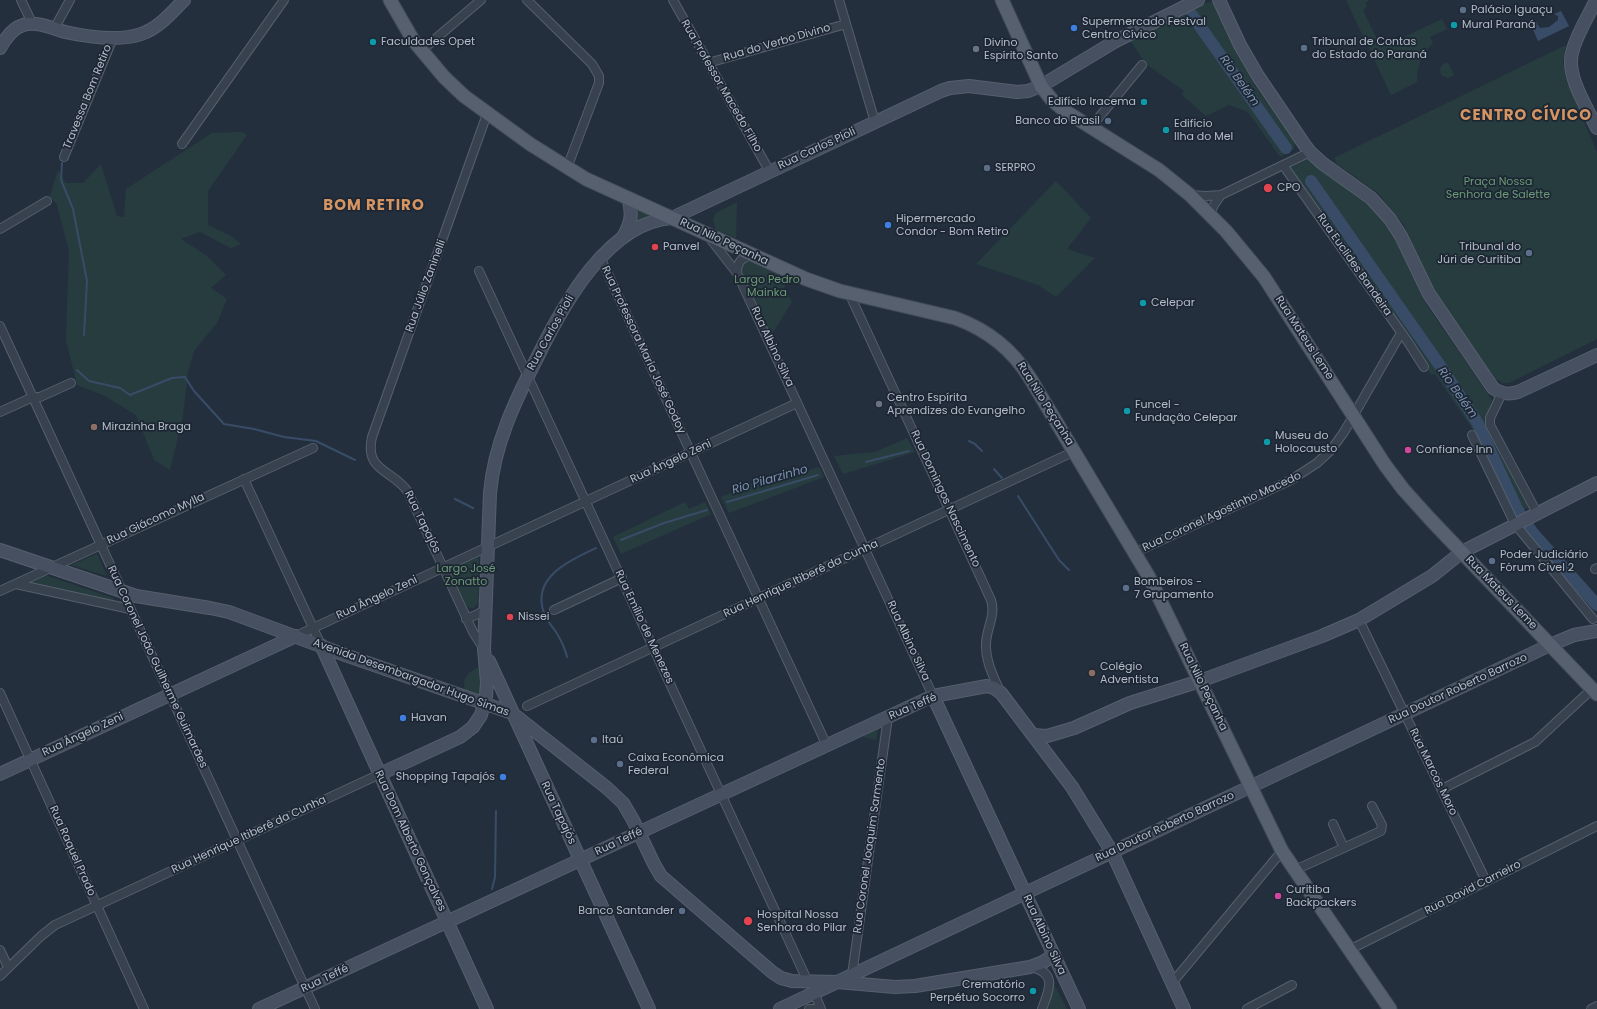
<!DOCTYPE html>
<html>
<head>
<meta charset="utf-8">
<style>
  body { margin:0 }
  canvas { display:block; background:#242f3e }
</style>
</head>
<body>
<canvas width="1597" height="1009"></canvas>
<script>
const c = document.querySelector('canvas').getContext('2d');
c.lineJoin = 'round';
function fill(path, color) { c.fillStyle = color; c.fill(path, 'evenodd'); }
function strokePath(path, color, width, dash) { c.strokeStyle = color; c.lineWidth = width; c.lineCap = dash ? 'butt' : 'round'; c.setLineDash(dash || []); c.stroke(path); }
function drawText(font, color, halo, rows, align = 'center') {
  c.font = font + ' Poppins,sans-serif'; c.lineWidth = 3.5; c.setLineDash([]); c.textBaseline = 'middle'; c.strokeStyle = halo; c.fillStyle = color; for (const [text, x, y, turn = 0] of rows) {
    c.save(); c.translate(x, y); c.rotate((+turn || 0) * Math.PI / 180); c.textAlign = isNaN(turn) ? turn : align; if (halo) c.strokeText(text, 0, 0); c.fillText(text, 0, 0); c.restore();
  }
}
fill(new Path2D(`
  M1346,0H1370L1365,3L1367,7L1363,10L1381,48L1442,19L1447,29L1430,37L1433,43C1421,54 1417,67 1417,82L1391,95Z
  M1211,2L1215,5L1238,54L1255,86L1295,142L1294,149L1280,157L1248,112L1229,105L1206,116L1182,95L1184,91L1146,64L1129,39L1206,3Z
  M1566,45L1563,62L1566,80L1597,152V339L1509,383H1503L1496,379L1436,294L1404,225L1378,193L1337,164L1334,158Z
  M1448,62L1454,75L1448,78L1441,75L1440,68L1443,64Z
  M242,132L247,135L208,191V225L231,236L241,244L231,248L200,232L181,239L207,256L226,275L211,288L227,299L217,323L194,351L188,372L183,416L170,470L154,460L136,415L103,395L77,385L66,340L69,251L57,205L50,196L58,170L66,183H83L101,164L117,216L124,217L126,189L212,133Z
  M1307,159L1372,206L1394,233L1426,304L1492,400L1485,420L1529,507L1516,514L1471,427L1435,374L1431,375L1406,333L1289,168Z
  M1056,181L1091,218L1067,249L1095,258L1056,297L1038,285L976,264Z
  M737,202L736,238L716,230L713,220L716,213Z
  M636,207L651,214L637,221Z
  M749,260L790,278L784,287L792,302L772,334L741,271C740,265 743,263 749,260Z
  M907,438L915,452L843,474L834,456L875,452Z
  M819,467L824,477L729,513L721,497L762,479L765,484Z
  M685,502L689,509L705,502L711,514L621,554L613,537Z
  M97,554L107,576L71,565Z
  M479,554L478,603L474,608H470L466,605L449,569Z
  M45,575L113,598L117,604L26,583Z
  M480,666L483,697L466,692C460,677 469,673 480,666Z
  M878,729L876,740L862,737Z
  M1055,986L1067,1009H1047Z`), '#263c3f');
fill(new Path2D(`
  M1561,11L1569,26L1538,41L1531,25L1538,22L1537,24L1540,28L1549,27L1558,20V16L1554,14Z`), '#394c67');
strokePath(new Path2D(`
  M62,163L61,180L73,209L87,281L84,335
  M77,370L89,381L120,388L130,395L172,378L185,377L194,391L224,424L254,429L284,437L316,441L355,460
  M969,441L975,444L982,451
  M866,462L909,451
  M994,469L1002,478
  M1018,496L1059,560L1069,570
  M455,499L473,508
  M727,502L818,475
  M621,540L664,523L707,510
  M567,657C565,648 561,640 556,632C552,626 546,620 544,613C531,577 570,560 596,548
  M492,889L495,877L496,811`), '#394c67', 2);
strokePath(new Path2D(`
  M1192,15L1286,148
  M1311,181L1443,370L1477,422L1517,509L1532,532L1597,605`), '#394c67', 12);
const street = new Path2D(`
  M21,0L32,23
  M527,0L592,64L599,76V83L567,168
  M673,0L770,172
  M839,0L875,122
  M54,29L70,0
  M421,51L481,0
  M708,63L846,24
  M1091,127L1142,65
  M182,144L284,0
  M64,157L113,38
  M1283,165L1408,342L1424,367
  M1190,195L1206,196L1221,195L1310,152
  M1210,214L1214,205L1221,195
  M0,229L47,201
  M708,236L737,273L933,696
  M601,259L827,746
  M479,271L808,982
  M737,273C737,262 741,258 752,255
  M849,293L991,600C996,616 986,629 986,644C985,661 994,677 1000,692
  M0,326L315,1009
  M1502,393L1490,418V425L1537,513
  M0,412L33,397H40L71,383
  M1472,435L1515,524L1593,619
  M244,479L321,645
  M1136,552L1291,480L1317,463L1331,450L1344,432L1401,333
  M1595,569L1597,568
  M16,584L130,609
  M0,591L313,448
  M554,610L622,578
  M466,619L478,614L486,609
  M1359,620L1486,881
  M296,636L797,403
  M484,649L473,632L408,492C394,470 364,472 372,437L487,114
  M0,693L144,1009
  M527,706L1075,451
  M1442,789L1535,742L1592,689
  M1333,824L1344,848
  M1295,870L1381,831L1382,825L1372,806
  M0,950L8,967
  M1349,950L1597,826
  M1031,967C1058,973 1049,990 1042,1009
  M852,975L888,717
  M0,976L41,936L55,925L380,774
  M1172,983L1282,851
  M814,993L821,1009
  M809,1009H817
  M1247,1009L1292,985
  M1591,1009L1597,1006`);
const secondary = new Path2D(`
  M1219,0L1240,45L1258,76L1304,144L1310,152L1322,163L1371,198L1390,219L1401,236L1429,294L1493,388C1501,394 1508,395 1518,392L1597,355
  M1596,0C1588,17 1576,35 1572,53C1566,76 1587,108 1597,128
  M0,48C5,39 13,28 23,25C37,21 52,28 65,32C88,37 118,42 141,34C159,28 171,13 184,0
  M623,237C631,223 633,214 628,198
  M0,550L136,596L210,608L229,612L345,655L512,713L607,788L623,803L633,820L654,864L661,876L772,972L781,978L792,981L837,982L895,987L915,986L1030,967L1043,962L1054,955
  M321,645L487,1009
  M489,661L649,1009
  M933,696L1079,1009
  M1033,735L1047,736L1074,728L1130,703L1200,681L1322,636L1359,620L1432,576L1462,552L1597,483
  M0,774L296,636
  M380,774L460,737L473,727L481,715L486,696L487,682L484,649L490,493C494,444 516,399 538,356C563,305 608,222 672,218L941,91L950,88L969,86L1017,92L1028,91L1041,86L1114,42L1198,0
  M259,1009L933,696L987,686L994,688L1001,693L1072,787L1112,852L1184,1009
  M780,1009L1550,645L1574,635L1597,631`);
const primary = new Path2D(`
  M390,0L413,40L444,77L464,96L530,144L586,179L806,279L840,291L955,318C988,330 1012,349 1030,378L1149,577L1282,851L1390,1009
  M1002,0L1041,86L1052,100L1065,111L1159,170L1190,195L1226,231L1264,277L1385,465L1403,489L1430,519L1597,694`);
strokePath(street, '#565f6c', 10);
strokePath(secondary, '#565f6c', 14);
strokePath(primary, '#414a57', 15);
strokePath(street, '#38414e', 8);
strokePath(secondary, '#465061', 12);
strokePath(primary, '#56606e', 13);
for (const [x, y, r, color] of [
  [1463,10,4,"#5c6f8a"],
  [1454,25,4,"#0f9aa8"],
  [1074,28,4,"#3f7fe0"],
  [373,42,4,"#0f9aa8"],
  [1304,48,4,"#5c6f8a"],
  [976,49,4,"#6b7280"],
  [1144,102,4,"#0f9aa8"],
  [1108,121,4,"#5c6f8a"],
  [1166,130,4,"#0f9aa8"],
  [987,168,4,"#5c6f8a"],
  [1268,188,5,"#e0444e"],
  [888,225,4,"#3f7fe0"],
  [655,247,4,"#e0444e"],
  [1529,253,4,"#5c6f8a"],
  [1143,303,4,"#0f9aa8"],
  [879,404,4,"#6b7280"],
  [1127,411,4,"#0f9aa8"],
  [94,427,4,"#8d6e63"],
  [1267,442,4,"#0f9aa8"],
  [1408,450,4,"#d1479c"],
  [1492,561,4,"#5c6f8a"],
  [1126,588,4,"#5c6f8a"],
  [510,617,4,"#e0444e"],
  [1092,673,4,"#8d6e63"],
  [403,718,4,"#3f7fe0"],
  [594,740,4,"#5c6f8a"],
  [620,764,4,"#5c6f8a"],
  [503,777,4,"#3f7fe0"],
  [1278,896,4,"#d1479c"],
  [682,911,4,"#5c6f8a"],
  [748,921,5,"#e0444e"],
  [1033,991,4,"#0f9aa8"]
]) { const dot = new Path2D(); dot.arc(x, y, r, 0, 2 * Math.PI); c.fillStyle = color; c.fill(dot); strokePath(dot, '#1d2633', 1.5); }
drawText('11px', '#b4bcc9', '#1d2633', [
  ["Palácio Iguaçu",1471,10],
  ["Supermercado Festval",1082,22],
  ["Centro Cívico",1082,35],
  ["Mural Paraná",1462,25],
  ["Faculdades Opet",381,42],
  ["Tribunal de Contas",1312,42],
  ["do Estado do Paraná",1312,55],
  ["Divino",984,43],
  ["Espírito Santo",984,56],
  ["Edifício Iracema",1136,102,"right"],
  ["Banco do Brasil",1100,121,"right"],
  ["Edifício",1174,124],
  ["Ilha do Mel",1174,137],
  ["SERPRO",995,168],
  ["CPO",1277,188],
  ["Hipermercado",896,219],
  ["Condor - Bom Retiro",896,232],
  ["Panvel",663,247],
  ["Tribunal do",1521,247,"right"],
  ["Júri de Curitiba",1521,260,"right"],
  ["Celepar",1151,303],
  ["Centro Espírita",887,398],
  ["Aprendizes do Evangelho",887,411],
  ["Funcel -",1135,405],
  ["Fundação Celepar",1135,418],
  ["Mirazinha Braga",102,427],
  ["Museu do",1275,436],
  ["Holocausto",1275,449],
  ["Confiance Inn",1416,450],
  ["Poder Judiciário",1500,555],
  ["Fórum Cível 2",1500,568],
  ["Bombeiros -",1134,582],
  ["7 Grupamento",1134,595],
  ["Nissei",518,617],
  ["Colégio",1100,667],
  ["Adventista",1100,680],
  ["Havan",411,718],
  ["Itaú",602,740],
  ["Caixa Econômica",628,758],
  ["Federal",628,771],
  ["Shopping Tapajós",495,777,"right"],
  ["Curitiba",1286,890],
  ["Backpackers",1286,903],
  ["Banco Santander",674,911,"right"],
  ["Hospital Nossa",757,915],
  ["Senhora do Pilar",757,928],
  ["Crematório",1025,985,"right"],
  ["Perpétuo Socorro",1025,998,"right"]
], 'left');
drawText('11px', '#b4bcc9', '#1d2633', [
  ["Rua do Verbo Divino",777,43,-16],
  ["Rua Professor Macedo Filho",721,86,60],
  ["Travessa Bom Retiro",88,97,-68],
  ["Rua Carlos Pioli",817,149,-25],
  ["Rua Nilo Peçanha",724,242,25],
  ["Rua Euclides Bandeira",1354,265,55],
  ["Rua Júlio Zaninelli",426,286,-70],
  ["Rua Carlos Pioli",551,333,-61],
  ["Rua Mateus Leme",1304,338,57],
  ["Rua Albino Silva",772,347,65],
  ["Rua Professora Maria José Godoy",643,350,65],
  ["Rua Nilo Peçanha",1045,404,58],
  ["Rua Ângelo Zeni",671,462,-25],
  ["Rua Domingos Nascimento",945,499,65],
  ["Rua Coronel Agostinho Macedo",1222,512,-25],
  ["Rua Giácomo Mylla",156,519,-25],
  ["Rua Tapajós",422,522,64],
  ["Rua Henrique Itiberê da Cunha",801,579,-25],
  ["Rua Mateus Leme",1501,593,46],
  ["Rua Ângelo Zeni",377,598,-25],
  ["Rua Emílio de Menezes",644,627,65],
  ["Rua Albino Silva",908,641,65],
  ["Rua Coronel João Guilherme Guimarães",157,667,65],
  ["Avenida Desembargador Hugo Simas",411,678,20],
  ["Rua Nilo Peçanha",1203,687,64],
  ["Rua Doutor Roberto Barrozo",1458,689,-25],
  ["Rua Teffé",913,707,-23],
  ["Rua Ângelo Zeni",83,735,-25],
  ["Rua Marcos Moro",1433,772,64],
  ["Rua Tapajós",558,813,65],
  ["Rua Doutor Roberto Barrozo",1165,827,-25],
  ["Rua Henrique Itiberê da Cunha",249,835,-25],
  ["Rua Dom Alberto Gonçalves",410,841,65],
  ["Rua Teffé",619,842,-25],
  ["Rua Coronel Joaquim Sarmento",870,846,-82],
  ["Rua Raquel Prado",72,851,66],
  ["Rua David Carneiro",1473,888,-27],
  ["Rua Albino Silva",1044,935,65],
  ["Rua Teffé",325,979,-25]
]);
drawText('11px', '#6b9a76', '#1d2633', [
  ["Praça Nossa",1498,182],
  ["Senhora de Salette",1498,195],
  ["Largo Pedro",767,280],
  ["Mainka",767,293],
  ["Largo José",466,569],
  ["Zonatto",466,582]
]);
drawText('italic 12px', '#7c92b1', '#1d2633', [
  ["Rio Belém",1239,81,55],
  ["Rio Belém",1457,393,55],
  ["Rio Pilarzinho",770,480,-16]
]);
c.letterSpacing = '1px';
drawText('bold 15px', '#d59563', '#1d2633', [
  ["CENTRO CÍVICO",1526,116],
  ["BOM RETIRO",374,206]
]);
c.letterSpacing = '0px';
</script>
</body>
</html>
